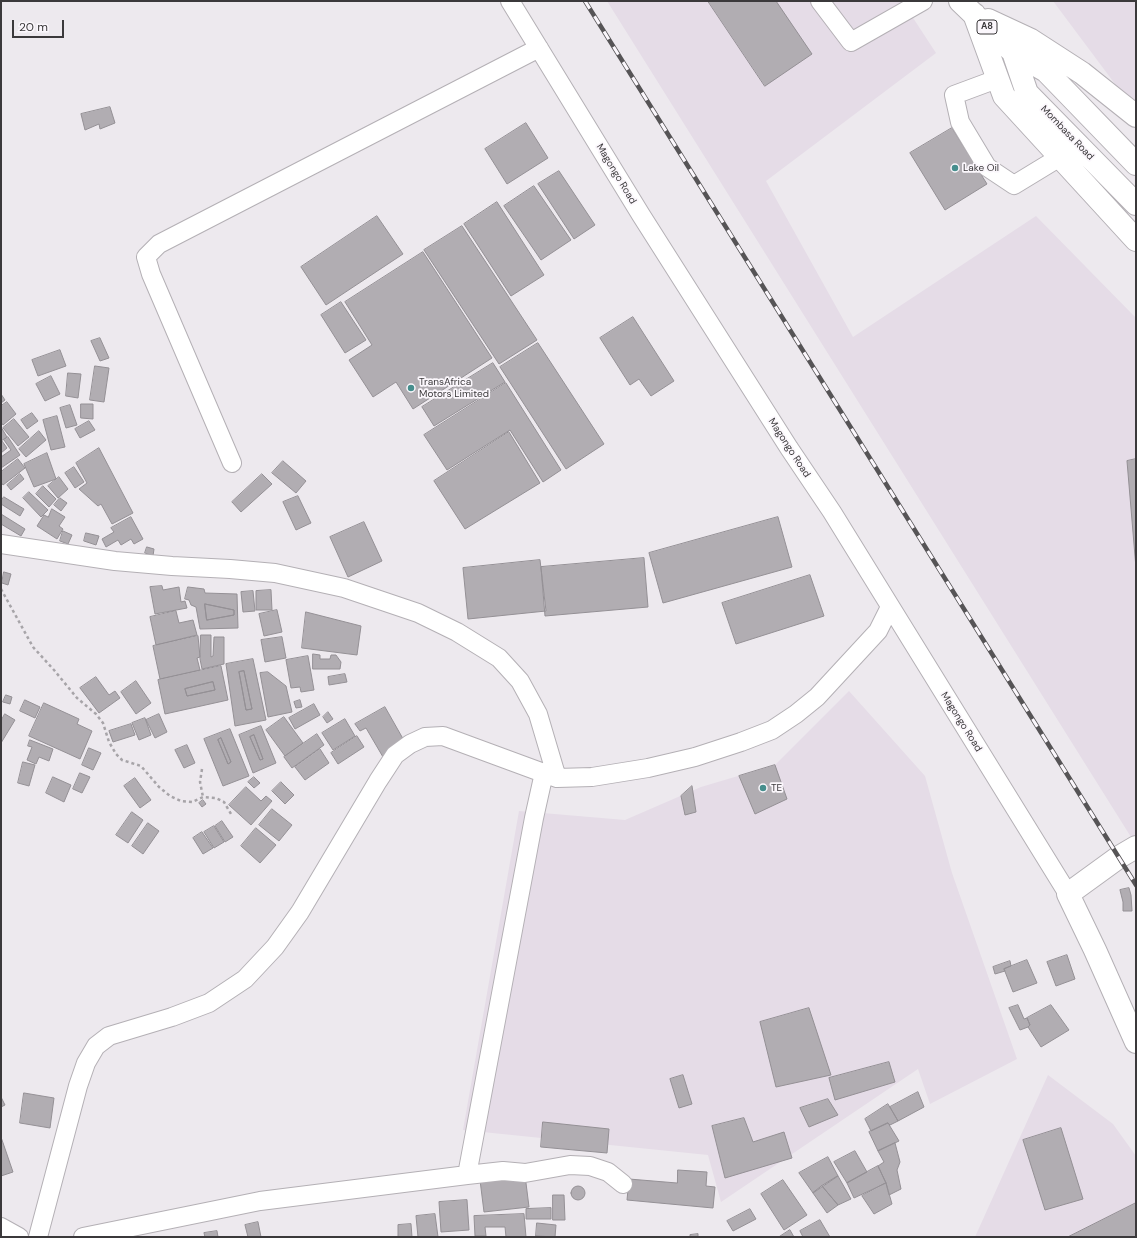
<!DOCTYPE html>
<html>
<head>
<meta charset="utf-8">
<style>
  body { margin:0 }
  #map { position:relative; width:1137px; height:1238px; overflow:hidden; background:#ede9ee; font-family:"DM Sans",sans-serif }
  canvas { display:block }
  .frame { position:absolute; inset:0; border:2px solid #3b393b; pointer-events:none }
  .scale { position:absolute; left:12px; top:20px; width:52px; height:18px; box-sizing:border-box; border:2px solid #3b393b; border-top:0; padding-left:5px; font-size:12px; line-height:14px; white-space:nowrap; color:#3b393b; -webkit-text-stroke:3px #fbf7fc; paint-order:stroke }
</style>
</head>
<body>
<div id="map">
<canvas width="1137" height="1238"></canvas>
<div class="frame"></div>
<div class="scale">20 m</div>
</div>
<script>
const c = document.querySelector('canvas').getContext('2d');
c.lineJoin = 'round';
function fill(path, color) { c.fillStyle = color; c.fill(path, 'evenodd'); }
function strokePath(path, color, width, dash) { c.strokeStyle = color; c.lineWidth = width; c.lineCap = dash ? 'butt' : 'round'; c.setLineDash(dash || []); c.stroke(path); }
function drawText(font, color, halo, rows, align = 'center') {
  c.font = font + ' "DM Sans",sans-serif'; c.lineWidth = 3.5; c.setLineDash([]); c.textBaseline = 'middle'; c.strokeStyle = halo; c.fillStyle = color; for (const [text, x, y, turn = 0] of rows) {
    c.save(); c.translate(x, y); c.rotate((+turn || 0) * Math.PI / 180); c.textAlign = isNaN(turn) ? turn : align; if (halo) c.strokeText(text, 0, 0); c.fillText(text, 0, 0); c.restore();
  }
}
fill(new Path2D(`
  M607,1H902L936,53L766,181L853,337L1036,216L1136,318V845Z
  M1053,1H1136V112Z
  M849,691L925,776L952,873L1017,1059L930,1104L918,1069L721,1202L708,1155L463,1130L519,811L625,820L701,787L775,765Z
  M1048,1075L1113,1124L1136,1156V1237H975Z`), '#e5dce7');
const building = new Path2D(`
  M708,1H776L812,54L765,86Z
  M110,107L115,123L100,129L99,124L85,130L81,114Z
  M526,123L548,158L507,184L485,149Z
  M952,128L987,184L945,210L910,153Z
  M559,171L595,225L574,239L538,184Z
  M534,186L571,240L541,260L504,206Z
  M497,202L544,275L511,296L464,224Z
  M377,216L403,254L326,305L301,267Z
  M462,226L537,340L499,364L424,250Z
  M423,252L492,358L413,409L396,382L373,397L349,360L372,345L345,302Z
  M341,302L366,340L345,353L321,315Z
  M633,317L674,381L651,396L639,379L630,385L600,338Z
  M100,338L109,358L100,361L91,341Z
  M538,343L604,444L566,469L500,367Z
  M60,350L66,366L38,376L32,360Z
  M493,363L505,382L434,426L422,407Z
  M95,366L109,368L104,402L90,400Z
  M68,373L81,374L78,398L66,396Z
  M51,376L60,394L45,401L36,384Z
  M506,383L561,470L543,482L510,430L447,470L424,435Z
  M1,394L5,400L1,403Z
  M7,402L16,414L3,425L1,422V406Z
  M81,404H93V419L81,418Z
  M70,405L77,425L66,428L60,408Z
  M32,413L38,421L27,429L21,420Z
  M57,416L65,447L51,450L43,420Z
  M14,419L29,437L18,446L3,428Z
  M89,421L95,430L80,438L75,429Z
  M1,427L7,437L1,441Z
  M39,431L46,440L26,457L19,449Z
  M509,432L540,483L465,529L434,481Z
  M8,437L20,455L1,468V457L11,450L4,440Z
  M2,441L7,448L1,453V442Z
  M99,448L133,513L112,524L101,504L98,506L79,489L87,483L76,463Z
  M47,453L56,479L34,487L24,464Z
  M18,459L25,468L3,485L1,482V472Z
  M1136,459V568L1127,461Z
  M283,461L306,481L296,493L272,473Z
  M74,467L84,482L75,488L65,473Z
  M20,474L24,479L11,490L7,485Z
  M262,474L272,484L241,512L232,502Z
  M59,477L68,489L58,498L48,486Z
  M43,486L56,499L49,507L36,494Z
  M29,492L48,510L41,517L23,498Z
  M298,496L311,523L296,530L283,502Z
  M4,497L24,509L20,516L1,504V501Z
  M60,498L67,503L61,511L54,505Z
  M52,509L65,517L59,526L63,529L57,539L37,526L44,515L48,517Z
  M1,514L25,529L21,536L1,524Z
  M131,517L143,539L134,544L131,539L121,545L118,540L106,547L102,539L114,532L111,528Z
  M778,517L792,567L663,603L649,553Z
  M364,522L382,561L348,577L330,537Z
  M63,531L72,535L68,544L60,541Z
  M86,533L99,536L96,545L84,541Z
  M147,547L154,549L153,556L145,553Z
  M644,558L648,607L545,616L541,567Z
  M540,560L546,611L468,619L463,568Z
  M4,572L11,574L8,585L2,583Z
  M810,575L824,616L736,644L722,603Z
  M162,586L163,590L179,587L181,602L185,601L187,608L155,614L150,587Z
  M188,587L204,589L205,593L237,594L238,628L200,629L196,607L191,605L189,600L185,599ZM205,604L234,610V615L207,620Z
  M271,590L272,610H256V591Z
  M253,591L255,611L243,612L241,592Z
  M205,604L234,610V615L207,620Z
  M277,610L282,632L264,636L259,614Z
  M176,611L179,623L193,620L197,635L156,645L150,617Z
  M306,612L361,626L357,655L302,648Z
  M201,635H211V657L213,656L214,637H224V664L202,669L200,659Z
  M198,636L200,657L197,658L200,670L160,679L153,646Z
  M282,637L286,658L265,662L261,640Z
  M313,654L320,655V659H330L331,655H336L341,662L340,669H313Z
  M308,656L314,690L301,692L300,687L291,688L286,660Z
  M253,659L266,720L235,726L226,664ZM244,671L252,709L246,710L239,672Z
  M221,666L228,700L165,714L158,680ZM213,682L215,690L187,696L185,689Z
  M244,671L252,709L246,710L239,672Z
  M268,672L286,686L292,712L268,717L260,673Z
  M345,674L347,682L329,685L328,677Z
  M96,677L109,695L115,691L120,698L99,713L80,688Z
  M136,681L151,703L136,714L121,692Z
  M213,682L215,690L187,696L185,689Z
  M6,695L12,697L10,704L3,702Z
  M25,700L40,707L35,718L20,711Z
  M300,700L302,707L296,708L294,702Z
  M44,703L79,719L77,724L92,731L80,759L29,736Z
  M314,704L320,715L295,729L289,718Z
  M385,707L406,744L383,757L366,728L360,731L355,724Z
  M328,712L333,719L327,723L323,717Z
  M5,714L15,720L1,743V721Z
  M159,714L167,732L155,738L146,720Z
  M284,717L303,743L285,756L266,730Z
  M145,718L151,735L139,740L132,723Z
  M345,719L355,736L333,750L322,733Z
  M131,724L135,735L113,742L109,731Z
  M261,726L276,763L253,773L239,735ZM254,735L263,759L260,760L250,737Z
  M230,729L249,776L223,786L204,739ZM221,738L231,762L228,764L218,740Z
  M317,734L324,745L292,768L284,757Z
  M254,735L263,759L260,760L250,737Z
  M357,736L364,747L338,764L331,753Z
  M221,738L231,762L228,764L218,740Z
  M30,740L53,749L49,761L39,757L36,764L27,760L32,747L28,746Z
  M187,745L195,763L184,768L175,750Z
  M89,748L101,753L93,770L82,765Z
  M320,749L329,763L305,780L295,767Z
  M23,762L35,765L29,786L18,783Z
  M775,765L787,799L755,814L739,776Z
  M80,773L90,777L82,793L73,789Z
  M53,777L71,785L64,802L46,793Z
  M254,777L260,783L254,788L248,782Z
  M135,778L151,800L140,808L124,786Z
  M281,782L294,795L285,804L272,791Z
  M692,786L696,812L685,815L681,796Z
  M246,787L261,801L266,796L272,801L251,825L229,805Z
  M203,800L206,804L202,807L199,803Z
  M272,809L292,825L279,841L259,825Z
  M132,812L143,820L128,843L116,835Z
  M222,821L233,837L225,842L215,826Z
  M148,823L159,831L143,854L132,846Z
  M214,826L224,842L214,848L204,832Z
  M256,828L276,845L260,863L241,846Z
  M202,832L213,848L203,854L193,838Z
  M1129,888L1131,895L1132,911H1123V902L1120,890Z
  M1067,955L1075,979L1056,986L1047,962Z
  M1027,960L1037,983L1013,992L1004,969Z
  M1010,961L1011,966L1004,969L1005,971L995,974L993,967Z
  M1018,1005L1024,1019L1027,1018L1030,1025L1028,1027L1020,1030L1009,1008Z
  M1051,1005L1069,1030L1041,1047L1028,1027L1030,1025L1027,1018Z
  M809,1008L831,1075L776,1087L760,1022Z
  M889,1062L895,1082L835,1100L829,1078Z
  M683,1075L692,1104L679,1108L670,1079Z
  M918,1092L924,1107L898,1121L890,1107Z
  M24,1093L54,1098L50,1128L20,1123Z
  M1,1097L5,1105L1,1107Z
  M828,1099L838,1115L809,1127L800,1108Z
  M888,1104L898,1121L890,1125L888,1123L871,1131L865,1119Z
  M744,1118L753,1142L784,1132L792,1158L725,1178L712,1126Z
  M543,1122L609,1129L607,1153L541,1147Z
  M888,1123L899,1141L878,1151L869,1132Z
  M1061,1128L1083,1199L1045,1210L1023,1140Z
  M1,1137L13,1172L1,1176Z
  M895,1143L900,1162L897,1170L901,1189L889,1195L886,1183L878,1166L884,1162L878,1151Z
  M855,1151L867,1172L847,1183L834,1162Z
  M828,1157L838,1176L813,1193L799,1173Z
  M878,1166L886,1183L854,1198L847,1183Z
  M678,1170L707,1172L706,1186L715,1187L713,1208L627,1200L629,1179L677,1183Z
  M525,1175L529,1207L484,1212L480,1180Z
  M838,1176L851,1199L838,1205L822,1186Z
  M783,1180L807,1215L784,1230L761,1194Z
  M886,1183L892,1204L874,1214L862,1196Z
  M822,1186L838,1205L827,1213L813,1193Z
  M571 1193a7 7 0 1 1 14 0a7 7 0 1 1-14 0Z
  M553,1195H564L565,1220H553Z
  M467,1200L469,1230L441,1232L439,1202Z
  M1136,1203V1237H1068Z
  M551,1208V1219H526V1209Z
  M750,1209L756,1219L733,1231L727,1221Z
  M435,1214L438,1237H418L416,1216Z
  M524,1214L526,1237H506L505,1227H485L486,1236H475L474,1216Z
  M820,1220L830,1237H803L800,1231Z
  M258,1222L261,1237H248L245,1225Z
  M537,1223L556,1225L555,1237L536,1236Z
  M411,1224L412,1237H398V1225Z
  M790,1230L794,1237H779Z
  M217,1231L218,1237H205L204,1233Z
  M698,1234V1237H690V1235Z`);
fill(building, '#b1adb2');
strokePath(building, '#949095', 1);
const minor = new Path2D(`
  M510,1L641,215L789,448L832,512L1068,894
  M820,1L851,42L923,1
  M997,79L954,95L960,122L987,167L1014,185L1060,157
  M232,463L151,274L146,257L159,244L539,48
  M1,544L115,561L172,566L230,569L275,573L344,588L418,613L457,632L499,658L520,681L538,714L557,778
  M467,1175L534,818L544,773
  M1,1227L19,1237
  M38,1237L78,1086L86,1063L96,1046L109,1036L172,1017L209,1003L245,979L275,947L300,912L378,781L395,755L410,744L425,737L443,736L557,778L592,777L648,768L695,757L741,742L772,730L796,714L817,697L878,631L890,607
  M83,1237L260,1201L467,1175L503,1171L525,1173L570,1165L590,1166L608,1172L623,1184`);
const major = new Path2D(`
  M1136,847L1119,857L1068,894L1095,950L1136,1042`);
const highway = new Path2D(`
  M960,1L1013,52L1046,71L1136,164
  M974,14L1004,96L1136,240
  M988,20L1031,40L1082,73L1136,116
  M1013,52L1027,93L1136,204`);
strokePath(minor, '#b4b0b5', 20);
strokePath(major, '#b4b0b5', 24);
strokePath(highway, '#b4b0b5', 24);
strokePath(new Path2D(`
  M1,589L33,647L54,670L77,698L96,714L103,723L109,742L116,754L122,760L141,766L159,787L170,796L181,801L192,802L203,797L216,798L224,802L231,814
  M202,769L200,782L203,797`), '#a7a4a8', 2.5, [3, 3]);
strokePath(minor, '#fff', 18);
strokePath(major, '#fff', 22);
strokePath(highway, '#fff', 22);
const rail = new Path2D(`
  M585,1L1136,885`);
strokePath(rail, '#565456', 4.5);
strokePath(rail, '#fbf7fc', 3, [9]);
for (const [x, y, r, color] of [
  [955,168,4,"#468e8d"],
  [411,388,4,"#468e8d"],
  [763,788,4,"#468e8d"]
]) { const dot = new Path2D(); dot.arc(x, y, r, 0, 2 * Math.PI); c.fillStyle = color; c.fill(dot); strokePath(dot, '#fbf7fc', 1.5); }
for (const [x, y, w] of [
  [987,27,20]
]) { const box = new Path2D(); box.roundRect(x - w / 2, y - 7, w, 14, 3); c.fillStyle = '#fbf7fc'; c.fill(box); strokePath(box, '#3b393b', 1); }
drawText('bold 9px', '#3b393b', null, [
  ["A8",987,27]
]);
drawText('10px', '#3b393b', '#fbf7fc', [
  ["Mombasa Road",1067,133,46],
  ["Magongo Road",616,174,59],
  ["Magongo Road",789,448,57],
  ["Magongo Road",961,722,58]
]);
drawText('10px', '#3b393b', '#fbf7fc', [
  ["Lake Oil",963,168],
  ["TransAfrica",419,382],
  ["Motors Limited",419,394],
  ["TE",771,788]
], 'left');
</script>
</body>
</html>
